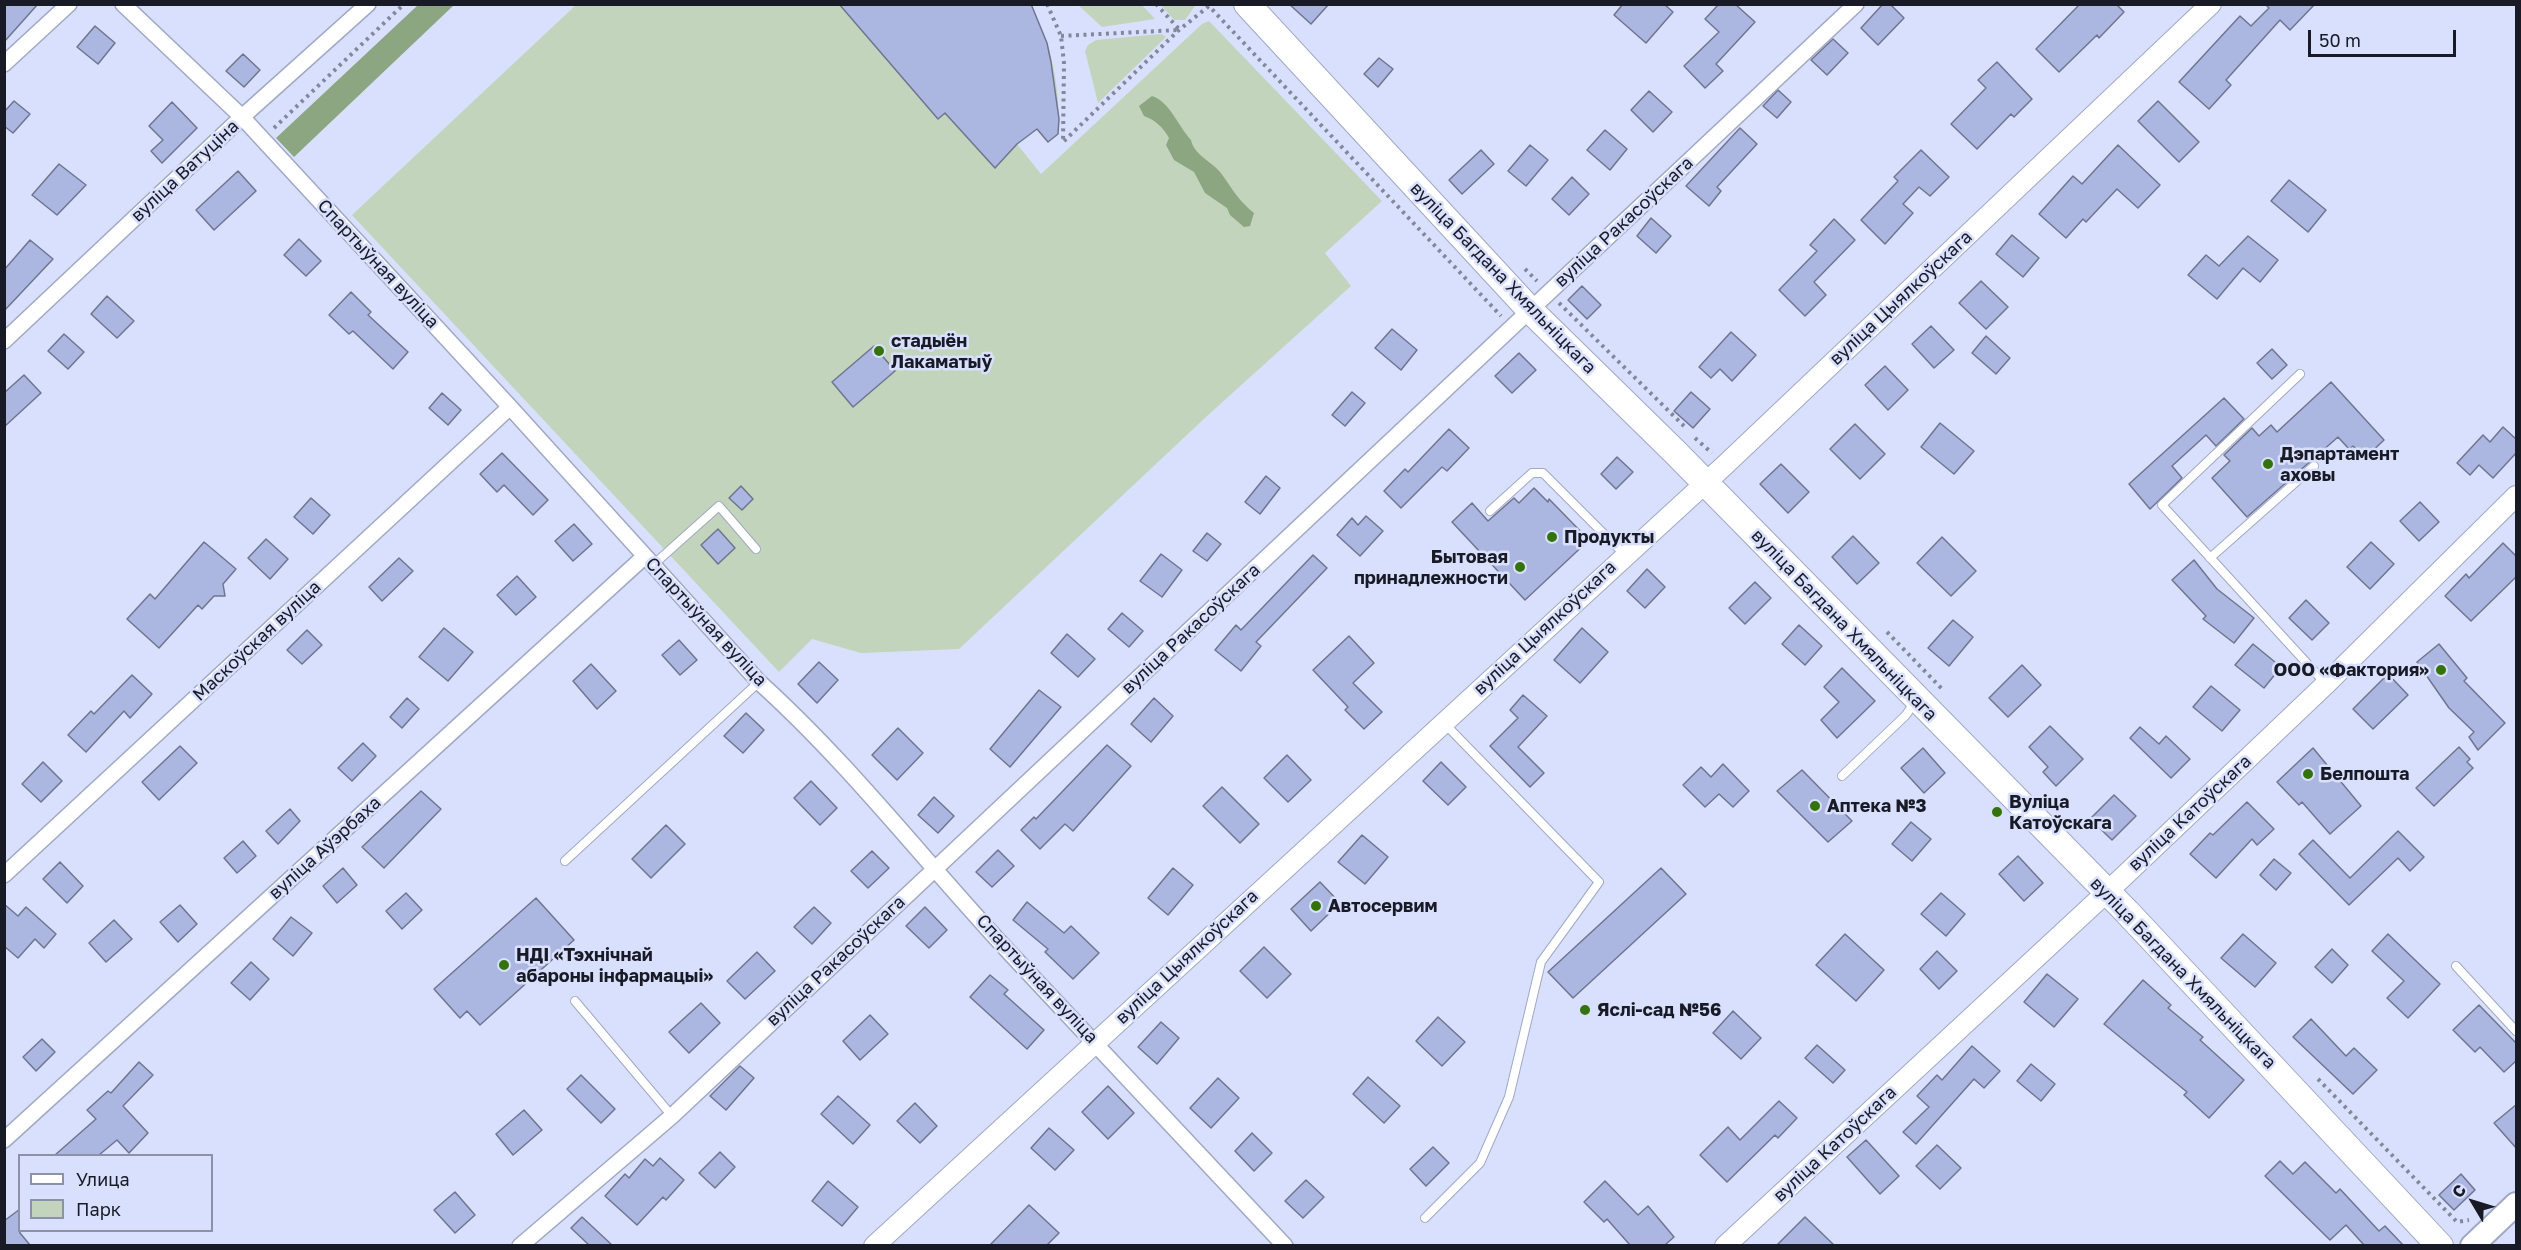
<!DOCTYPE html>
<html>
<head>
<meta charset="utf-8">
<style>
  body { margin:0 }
  #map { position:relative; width:2521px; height:1250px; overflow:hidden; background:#d9e0fe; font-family:"Golos Text",sans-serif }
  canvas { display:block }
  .frame { position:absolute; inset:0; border:6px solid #181a25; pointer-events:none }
  .legend { position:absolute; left:18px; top:1154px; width:195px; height:78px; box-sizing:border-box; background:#d9e0fe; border:2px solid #8c91a7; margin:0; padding:8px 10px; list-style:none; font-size:18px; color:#181a25 }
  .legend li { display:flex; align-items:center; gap:12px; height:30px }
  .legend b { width:30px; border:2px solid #8c91a7 }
  .north { position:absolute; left:2443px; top:1172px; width:60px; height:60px; -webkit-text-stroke:4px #d9e0fe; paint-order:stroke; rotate:308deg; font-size:16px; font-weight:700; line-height:24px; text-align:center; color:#181a25 }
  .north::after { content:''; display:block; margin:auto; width:21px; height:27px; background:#181a25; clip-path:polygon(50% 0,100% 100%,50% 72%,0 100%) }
  .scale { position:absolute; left:2308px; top:30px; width:148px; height:27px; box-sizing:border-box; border:3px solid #181a25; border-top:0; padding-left:8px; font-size:18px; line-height:21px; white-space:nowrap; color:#181a25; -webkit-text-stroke:4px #d9e0fe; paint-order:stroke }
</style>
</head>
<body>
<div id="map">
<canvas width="2521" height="1250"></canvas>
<div class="frame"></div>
<ul class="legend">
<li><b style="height:8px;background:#fff"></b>Улица</li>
<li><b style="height:16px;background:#c2d4bb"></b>Парк</li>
</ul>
<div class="north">С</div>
<div class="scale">50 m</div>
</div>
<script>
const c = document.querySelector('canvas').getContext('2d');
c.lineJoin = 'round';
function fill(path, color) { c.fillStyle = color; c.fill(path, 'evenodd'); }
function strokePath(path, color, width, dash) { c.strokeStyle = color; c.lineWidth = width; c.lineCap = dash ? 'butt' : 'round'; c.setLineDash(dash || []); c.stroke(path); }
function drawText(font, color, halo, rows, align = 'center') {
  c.font = font + ' "Golos Text",sans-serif'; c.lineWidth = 5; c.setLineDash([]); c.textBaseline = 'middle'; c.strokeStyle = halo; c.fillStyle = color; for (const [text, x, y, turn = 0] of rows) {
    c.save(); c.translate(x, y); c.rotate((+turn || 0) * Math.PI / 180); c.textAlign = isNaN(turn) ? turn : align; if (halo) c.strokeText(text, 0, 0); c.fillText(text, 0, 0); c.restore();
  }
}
fill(new Path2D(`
  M577,4L1030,5C1052,42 1061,91 1058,134L1048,142L1036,129L1017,144L1041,174L1202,24L1209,21L1382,201L1325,253L1351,286L1207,416L959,649L861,653L812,639L779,672L352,215Z
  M1078,5H1142L1155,19L1102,27Z
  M1161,5H1194L1195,6L1185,20H1174Z
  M1162,34L1166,37L1098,103L1085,51L1088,45L1096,40Z`), '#c2d4bb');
fill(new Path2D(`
  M418,5H454L294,157L276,138Z
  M1152,96C1170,102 1178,126 1191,140C1194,155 1211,161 1220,172C1233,189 1236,198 1254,213L1250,226L1244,227L1230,215L1227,208L1205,193L1194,172L1174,160L1166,145L1169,138C1163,127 1155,120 1144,116L1139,106Z`), '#8ba681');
const building = new Path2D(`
  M4,4H38L4,42Z
  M839,4H1031L1047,43L1051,62L1059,119L1058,134L1048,142L1037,129L1017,144L995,168L945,113L938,119Z
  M1289,4H1329L1311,24Z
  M1623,4H1664L1673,12L1646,43L1614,15Z
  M1719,4H1735L1755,22L1716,64L1723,71L1705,88L1684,66L1719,32L1705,19Z
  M1883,4H1890L1904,18L1878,45L1861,28Z
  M2080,4H2116L2124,12L2099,38L2097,35L2059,72L2036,49Z
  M2265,4H2315L2290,30L2280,20L2226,80L2231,85L2209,109L2179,82L2240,16L2251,26L2269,8Z
  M95,26L115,43L98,64L77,47Z
  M1833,39L1848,53L1827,75L1811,60Z
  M243,54L260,70L244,87L226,71Z
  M1379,58L1393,69L1378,87L1364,74Z
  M1997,62L2032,99L2014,117L2011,114L1977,149L1951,124L1986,88L1978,80Z
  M1778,90L1791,102L1777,118L1763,106Z
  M1649,91L1672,112L1653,132L1631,110Z
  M14,101L30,114L13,133L4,126V112Z
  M2158,101L2199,142L2179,162L2138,121Z
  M172,102L197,128L162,163L151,151L163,140L149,126Z
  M1740,128L1757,144L1717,187L1721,191L1709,206L1686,186Z
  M1605,130L1627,149L1610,170L1587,150Z
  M1530,145L1548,160L1526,186L1508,171Z
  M2118,145L2160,185L2138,208L2117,189L2086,222L2083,219L2066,238L2039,214L2073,176L2082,184Z
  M1481,150L1494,164L1462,194L1449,180Z
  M1921,150L1949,177L1930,196L1919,187L1903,204L1913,213L1885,244L1861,220L1898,181L1894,177Z
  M59,164L86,185L57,215L32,195Z
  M238,171L256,191L214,230L196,210Z
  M1572,177L1589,194L1569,215L1552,199Z
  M2289,180L2326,210L2308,232L2271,201Z
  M1651,218L1671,236L1656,253L1637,236Z
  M1834,219L1855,240L1814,282L1826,295L1805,316L1779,290L1817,251L1810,245Z
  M2012,235L2039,258L2023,277L1996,254Z
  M2248,236L2278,260L2260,282L2243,268L2217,299L2188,275L2206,255L2219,266Z
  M299,239L321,261L306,276L284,255Z
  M30,240L53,259L4,311V270Z
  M1981,281L2008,307L1986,329L1959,303Z
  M1582,286L1601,305L1587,319L1568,300Z
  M351,292L371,312L368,315L408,352L393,369L353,331L349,334L329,315Z
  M107,296L134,321L117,338L91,314Z
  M1931,326L1954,350L1934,368L1912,344Z
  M1392,329L1417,350L1401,370L1375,348Z
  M1731,332L1756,355L1732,381L1720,369L1711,378L1699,367Z
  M64,334L84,352L68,369L48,351Z
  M1986,336L2010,358L1996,374L1972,353Z
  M874,346L895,371L853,407L832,382Z
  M2272,349L2287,365L2272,379L2257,363Z
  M1519,353L1536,370L1512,393L1495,376Z
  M1885,366L1908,390L1888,410L1865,385Z
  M24,375L41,393L4,427V393Z
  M2331,382L2384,440L2365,458L2353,446L2349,449L2338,437L2247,517L2212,478L2230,461L2224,455L2252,428L2259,436L2271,425L2277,432Z
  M1352,392L1365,403L1345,426L1332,415Z
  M1691,392L1710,409L1693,428L1674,411Z
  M442,393L461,410L448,425L429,408Z
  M2224,398L2244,419L2216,446L2206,435L2172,466L2182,478L2150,509L2129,484Z
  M1940,423L1974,451L1954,474L1921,447Z
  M1855,424L1885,454L1860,479L1830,449Z
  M2503,427L2517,440V452L2493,478L2479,465L2470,475L2457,463L2483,435L2490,442Z
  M1449,429L1469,448L1447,471L1442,467L1401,508L1384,491L1405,469L1408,472Z
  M502,453L548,500L533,515L504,485L497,492L480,474Z
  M1617,457L1633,472L1616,489L1601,474Z
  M1781,464L1809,492L1788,513L1760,484Z
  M1266,476L1280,488L1260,514L1245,502Z
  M741,486L753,499L742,510L729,498Z
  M1534,488L1548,502L1549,499L1589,540L1525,600L1452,522L1472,503L1488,521L1514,498L1519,503Z
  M311,498L330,515L313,534L294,517Z
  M2420,502L2439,522L2419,541L2400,521Z
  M1366,516L1383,531L1360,556L1337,535L1352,518L1358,525Z
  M574,524L592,544L573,561L555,541Z
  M718,529L735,548L718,564L701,545Z
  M1207,533L1221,544L1207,561L1193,551Z
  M1853,536L1879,563L1857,584L1832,557Z
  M1942,537L1976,571L1951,596L1917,563Z
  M266,539L288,559L270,579L248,558Z
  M204,542L236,569L223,584L225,596H214L202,609L198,605L159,648L127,619L150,594L155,599Z
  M2371,542L2394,564L2370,589L2347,567Z
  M2503,543L2517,557V576L2471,621L2445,596L2466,574L2469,578Z
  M1161,554L1182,570L1162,597L1140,581Z
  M1313,555L1327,568L1256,642L1261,646L1241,671L1215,650L1236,625L1241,630Z
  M399,558L413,571L382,601L369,587Z
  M2194,560L2217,589L2254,618L2234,643L2203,619L2206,616L2172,580Z
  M1647,569L1665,587L1645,608L1627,591Z
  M517,576L536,597L516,615L497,595Z
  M1755,582L1771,598L1745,624L1729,608Z
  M2306,600L2329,623L2312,640L2289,618Z
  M1122,613L1143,631L1129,647L1108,629Z
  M1953,620L1973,637L1949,666L1928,648Z
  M1799,625L1822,646L1805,665L1782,644Z
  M444,628L473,652L448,681L419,657Z
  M1582,628L1608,652L1580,683L1554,660Z
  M307,630L322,645L302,664L287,650Z
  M1067,634L1095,659L1078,677L1051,653Z
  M1349,636L1374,663L1353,683L1382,712L1364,729L1345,710L1348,707L1313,670Z
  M679,640L697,660L680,675L662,655Z
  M2253,644L2281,667L2264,688L2235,665Z
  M2439,644L2467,678L2464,681L2505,723L2478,750L2469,737L2474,732L2449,708L2417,662Z
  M819,662L838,680L817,703L798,684Z
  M591,664L616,691L597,709L573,681Z
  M2022,665L2041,685L2008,717L1989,698Z
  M1842,668L1875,701L1837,738L1821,720L1839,702L1824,687Z
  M2388,674L2408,695L2373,729L2353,709Z
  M132,675L152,694L130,718L124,711L86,752L68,735L91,711L94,714Z
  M2211,686L2240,710L2222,731L2193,707Z
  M1039,690L1061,707L1010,767L990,749Z
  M1523,695L1547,716L1518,747L1544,773L1530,787L1490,746L1518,718L1510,710Z
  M407,698L419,709L402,728L390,717Z
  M1154,698L1173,716L1151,742L1131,724Z
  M746,713L764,730L743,753L724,736Z
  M2050,726L2083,759L2056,786L2043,772L2048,767L2029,747Z
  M2140,727L2159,744L2166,736L2190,759L2171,778L2130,738Z
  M898,728L923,753L897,780L872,755Z
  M363,743L376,756L352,781L338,768Z
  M1107,745L1131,766L1073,831L1065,824L1040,849L1021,830L1034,817L1036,819Z
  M180,746L197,763L159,800L142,782Z
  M2459,747L2470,759L2467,762L2473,768L2434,806L2416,788Z
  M1923,748L1945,773L1924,793L1901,768Z
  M2313,748L2361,806L2330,834L2302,802L2299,805L2277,782Z
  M1287,755L1311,780L1288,802L1264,778Z
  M43,762L62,781L41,802L22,784Z
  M1441,762L1466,787L1448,805L1423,781Z
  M1723,764L1749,791L1733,807L1719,794L1705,807L1683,785L1701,767L1711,777Z
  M1802,770L1852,821L1828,842L1777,791Z
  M811,781L837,808L820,825L794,798Z
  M1222,787L1259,824L1240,843L1203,806Z
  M421,791L441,809L384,868L362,847Z
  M2114,795L2136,816L2112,840L2090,819Z
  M934,797L954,816L938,833L918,815Z
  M2247,802L2274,829L2257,845L2252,839L2216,878L2190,854L2210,833L2213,835Z
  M290,809L300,821L278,844L266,831Z
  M1911,822L1931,839L1912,861L1892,844Z
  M666,825L685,844L651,878L632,859Z
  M2398,831L2424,857L2410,871L2398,858L2349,905L2299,854L2313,840L2350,878Z
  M1362,835L1388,857L1365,884L1338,862Z
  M243,841L256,856L237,873L224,858Z
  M998,850L1014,866L992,887L976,872Z
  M872,851L889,868L868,888L851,871Z
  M2018,856L2043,883L2024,901L1999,874Z
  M2274,859L2291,873L2276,890L2260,875Z
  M60,862L83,886L67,903L43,879Z
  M343,868L357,885L337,903L323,886Z
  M1173,868L1193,885L1168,915L1148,898Z
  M1661,868L1686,894L1573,998L1548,972Z
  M1320,882L1340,903L1311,931L1291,909Z
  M406,893L422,910L402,929L386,911Z
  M1941,893L1965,914L1946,936L1921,914Z
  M536,898L574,940L480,1025L467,1011L460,1018L434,989Z
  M1027,902L1064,933L1071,926L1099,953L1073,979L1045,952L1048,949L1013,920Z
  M4,904L18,916L26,907L56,934L44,948L35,939L18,958L4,946Z
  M180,905L197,924L178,942L160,922Z
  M814,907L831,923L812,944L794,927Z
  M925,907L947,930L929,948L906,926Z
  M291,917L312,933L293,956L273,939Z
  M114,920L132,939L106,962L89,943Z
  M1845,934L1884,970L1856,1001L1816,965Z
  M2243,934L2276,963L2255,987L2221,958Z
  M2388,934L2440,984L2408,1018L2387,998L2404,981L2372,951Z
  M1264,947L1291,974L1267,998L1240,971Z
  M2332,949L2348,965L2332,983L2315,967Z
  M1937,951L1957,971L1939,989L1920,969Z
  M757,952L775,971L745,999L727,981Z
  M251,962L269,979L250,1000L231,983Z
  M2047,974L2078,999L2054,1027L2024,1002Z
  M990,975L1008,990L1004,994L1044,1030L1027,1049L970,997Z
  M2143,980L2171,1005L2168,1008L2203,1037L2200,1040L2244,1080L2209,1118L2184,1095L2187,1092L2104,1024Z
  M701,1003L720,1023L689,1053L669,1032Z
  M2479,1005L2517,1044V1060L2504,1072L2480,1047L2475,1052L2453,1030Z
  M1733,1011L1761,1038L1741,1059L1713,1033Z
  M870,1015L888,1034L860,1060L843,1041Z
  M1438,1017L1465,1042L1442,1066L1416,1041Z
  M2311,1019L2346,1056L2354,1048L2377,1070L2353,1094L2293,1037Z
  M1161,1022L1179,1038L1157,1064L1138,1047Z
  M42,1039L55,1052L36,1071L23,1057Z
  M1817,1045L1845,1070L1833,1083L1805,1058Z
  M1972,1046L2000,1071L1984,1088L1974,1079L1916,1144L1903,1132L1929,1107L1917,1096L1937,1075L1942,1080Z
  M139,1062L153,1075L123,1106L148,1133L129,1153L117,1140L99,1155H55L96,1119L87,1110L108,1091L111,1093Z
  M2031,1064L2055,1084L2041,1101L2017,1081Z
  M740,1066L754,1078L726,1110L710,1096Z
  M581,1075L615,1109L601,1123L567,1089Z
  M1368,1077L1400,1106L1384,1123L1353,1094Z
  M1218,1078L1239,1098L1211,1128L1190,1108Z
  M1108,1086L1134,1113L1108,1139L1082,1112Z
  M838,1096L870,1125L853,1144L821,1114Z
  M1779,1101L1797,1118L1778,1138L1775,1135L1727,1182L1700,1155L1728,1127L1740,1140Z
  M915,1103L937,1126L920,1143L897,1121Z
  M2517,1104V1149L2494,1123Z
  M524,1110L542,1130L513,1155L496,1134Z
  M1049,1128L1074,1150L1055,1170L1031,1148Z
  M1252,1133L1272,1153L1254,1171L1235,1151Z
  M1866,1140L1899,1176L1880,1194L1847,1157Z
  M1937,1145L1961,1168L1940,1189L1916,1166Z
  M1433,1147L1449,1163L1426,1186L1410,1169Z
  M720,1152L735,1167L715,1188L699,1173Z
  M660,1158L684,1180L666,1200L663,1197L637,1225L605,1196L625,1174L629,1178L645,1159L653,1166Z
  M2280,1161L2293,1174L2305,1162L2336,1193L2340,1189L2379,1231L2385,1226L2403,1245H2364L2346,1225L2330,1240L2265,1176Z
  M2461,1174L2475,1190L2454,1210L2439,1195Z
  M1306,1180L1324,1197L1303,1218L1285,1201Z
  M828,1181L858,1207L842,1226L812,1201Z
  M1605,1181L1638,1215L1648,1206L1674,1237L1665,1245H1630L1607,1219L1604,1222L1584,1202Z
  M455,1192L475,1215L455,1233L434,1210Z
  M1029,1205L1059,1233L1047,1245H990Z
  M20,1209V1233L30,1245H4V1221Z
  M582,1217L612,1245H589L571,1228Z
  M1805,1217L1834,1245H1777Z`);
fill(building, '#acb7e1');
strokePath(building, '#6f758f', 1.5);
const service = new Path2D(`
  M2300,374L2162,505L2325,683
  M1490,511L1532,473H1543L1625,555
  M2210,558L2314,466
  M653,565L719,506L756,549
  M1842,776L1906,715L1914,703
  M565,861L759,682
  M2456,966L2516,1031
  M575,1001L672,1116
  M1425,1218L1480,1163L1509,1097L1541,962L1599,882L1444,723`);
const minor = new Path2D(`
  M123,4L242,117L510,407L759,682C850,764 925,862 1008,951C1100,1050 1193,1147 1285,1246
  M4,64L69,4
  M4,341L242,117L368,4
  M4,875L510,407
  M4,1140L645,556
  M520,1246L672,1116L1856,4`);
const tertiary = new Path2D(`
  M874,1246L1725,465L2211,4
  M1725,1246L2122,878L2326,684L2516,496`);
const secondary = new Path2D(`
  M2472,1246L2516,1204`);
const primary = new Path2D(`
  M1247,4L1531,311L1675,452L2127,912L2440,1246`);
strokePath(service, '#a0a8c3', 10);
strokePath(minor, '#a0a8c3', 18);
strokePath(tertiary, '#a0a8c3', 22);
strokePath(secondary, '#a0a8c3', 26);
strokePath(primary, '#a0a8c3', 28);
strokePath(new Path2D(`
  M1047,4L1061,36L1064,63L1063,142L1179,30L1209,6
  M1156,4L1179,29
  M1207,4L1501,316
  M1061,36L1178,30
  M274,128L404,4
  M1525,269L1537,281
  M1559,303L1684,426
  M1695,438L1712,453
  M1887,632L1944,691
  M2318,1079L2457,1222L2469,1220`), '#82879c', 4, [3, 4.5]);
strokePath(service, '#fff', 8);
strokePath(minor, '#fff', 15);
strokePath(tertiary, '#fff', 20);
strokePath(secondary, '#fff', 22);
strokePath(primary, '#fff', 26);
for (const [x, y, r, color] of [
  [879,351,6,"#34730b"],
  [2268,464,6,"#34730b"],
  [1552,537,6,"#34730b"],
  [1520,567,6,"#34730b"],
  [2441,670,6,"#34730b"],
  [2308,774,6,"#34730b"],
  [1815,806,6,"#34730b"],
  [1997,812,6,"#34730b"],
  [1316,906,6,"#34730b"],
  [504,965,6,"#34730b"],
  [1585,1010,6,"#34730b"]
]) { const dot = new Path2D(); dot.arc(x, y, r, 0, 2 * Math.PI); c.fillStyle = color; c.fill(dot); strokePath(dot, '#d9e0fe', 2); }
drawText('18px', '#181a25', '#d9e0fe', [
  ["вуліца Ватуціна",185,171,-43],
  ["вуліца Ракасоўскага",1624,222,-43],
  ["Спартыўная вуліца",378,264,47],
  ["вуліца Багдана Хмяльніцкага",1503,278,46],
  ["вуліца Цыялкоўскага",1901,298,-43],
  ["Спартыўная вуліца",706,622,47],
  ["вуліца Багдана Хмяльніцкага",1844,625,46],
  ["вуліца Цыялкоўскага",1545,628,-43],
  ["вуліца Ракасоўскага",1191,629,-43],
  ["Маскоўская вуліца",257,641,-43],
  ["вуліца Катоўскага",2190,813,-43],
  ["вуліца Аўэрбаха",325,848,-42],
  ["вуліца Цыялкоўскага",1187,957,-43],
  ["вуліца Ракасоўскага",836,961,-43],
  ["вуліца Багдана Хмяльніцкага",2183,973,46],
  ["Спартыўная вуліца",1037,979,47],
  ["вуліца Катоўскага",1835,1144,-43]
]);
drawText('bold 18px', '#181a25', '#d9e0fe', [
  ["стадыён",891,341],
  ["Лакаматыў",891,362],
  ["Дэпартамент",2280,454],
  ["аховы",2280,475],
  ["Продукты",1564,537],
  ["Бытовая",1508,557,"right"],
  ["принадлежности",1508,578,"right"],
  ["ООО «Фактория»",2429,670,"right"],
  ["Белпошта",2320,774],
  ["Вуліца",2009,802],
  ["Катоўскага",2009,823],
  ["Аптека №3",1827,806],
  ["Автосервим",1328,906],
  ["НДІ «Тэхнічнай",516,955],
  ["абароны інфармацыі»",516,976],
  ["Яслі-сад №56",1597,1010]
], 'left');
</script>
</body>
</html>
